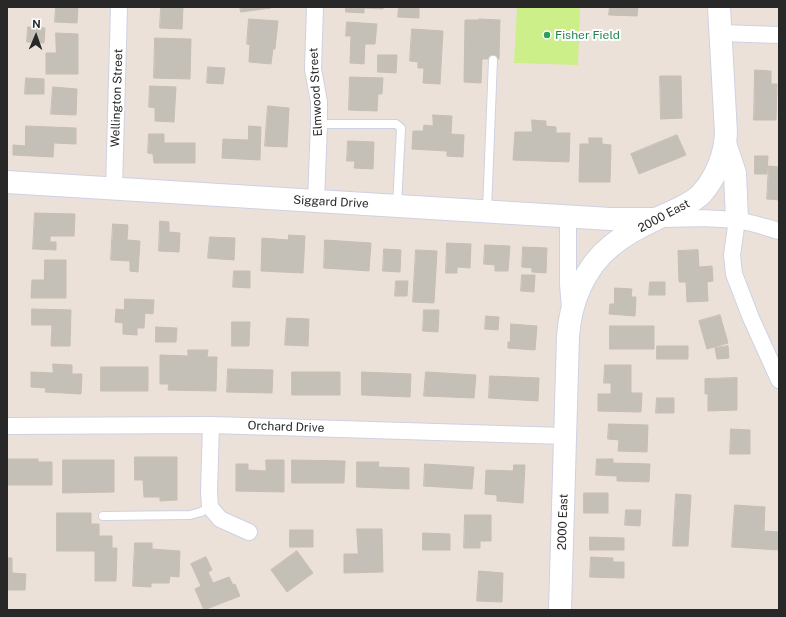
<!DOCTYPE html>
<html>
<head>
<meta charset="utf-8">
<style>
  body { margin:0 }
  #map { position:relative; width:786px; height:617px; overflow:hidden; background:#ece1d8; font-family:"Public Sans",sans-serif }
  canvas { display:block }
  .frame { position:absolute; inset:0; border:8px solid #282828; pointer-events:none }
  .north { position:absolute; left:16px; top:16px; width:40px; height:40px; -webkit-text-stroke:3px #fff; paint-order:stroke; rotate:2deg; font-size:11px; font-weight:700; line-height:16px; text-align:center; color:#282828 }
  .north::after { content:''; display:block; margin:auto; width:14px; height:18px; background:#282828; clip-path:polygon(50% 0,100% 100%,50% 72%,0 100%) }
</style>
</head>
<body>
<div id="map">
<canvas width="786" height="617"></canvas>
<div class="frame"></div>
<div class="north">N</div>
</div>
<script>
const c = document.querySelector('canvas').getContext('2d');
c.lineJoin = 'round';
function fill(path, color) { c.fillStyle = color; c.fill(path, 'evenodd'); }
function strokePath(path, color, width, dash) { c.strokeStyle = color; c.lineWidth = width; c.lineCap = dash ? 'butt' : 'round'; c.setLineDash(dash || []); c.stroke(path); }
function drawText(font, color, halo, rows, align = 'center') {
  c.font = font + ' "Public Sans",sans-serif'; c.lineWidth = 4; c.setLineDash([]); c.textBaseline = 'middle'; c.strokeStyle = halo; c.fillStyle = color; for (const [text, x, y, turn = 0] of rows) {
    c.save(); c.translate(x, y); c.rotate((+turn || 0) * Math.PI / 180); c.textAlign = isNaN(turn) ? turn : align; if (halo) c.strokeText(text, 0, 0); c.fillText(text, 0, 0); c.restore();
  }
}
fill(new Path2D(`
  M517,7H580L578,65L514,63Z`), '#ccef8a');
const building = new Path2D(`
  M56,7H78L77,23L55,22Z
  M161,7H183L182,29L160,28Z
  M240,7H271V8L241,12Z
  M346,7H383V9L364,8V13L346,12Z
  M399,7H419V18L398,17Z
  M610,7H638L637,16L609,15Z
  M249,19L278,21L275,49H273L271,64L249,62L250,45L247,44Z
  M479,19L500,20L499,59H482L481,83L464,82L465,20H479Z
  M347,22L377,24L375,44H365L364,64L350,63L351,36H346Z
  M28,27L45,28L44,43L27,42Z
  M412,29L443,31L440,84L423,83L424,68H418V62L410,61Z
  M56,33L78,34V74H46V53H56Z
  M155,38L191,39L190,79L154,78Z
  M378,55H397L396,73L378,72Z
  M208,67L225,68L223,84L207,83Z
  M755,70L771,71V84H777L776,120H754Z
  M660,76H681L682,118L661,119Z
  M350,77L383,78L382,94H378L377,111L349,110Z
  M26,78L44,79V94H25Z
  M150,86L176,87L174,122L155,121V108L149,107Z
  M53,87L77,89L76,115L51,114Z
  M268,106L289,108L287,147L265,146Z
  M433,115L452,116L451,134L464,135L463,157L447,156V151L412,149L413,131H423L424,125L433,126Z
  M532,120L546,121V126L556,127V133H570L569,162L513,160L515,132H532Z
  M26,126L76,128V144L54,143L53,157L13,155V145L25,146Z
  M249,126L261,127L260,160L222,158L223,139L248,140Z
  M149,134H164V143H195V163H154L153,154L148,153Z
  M677,135L686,155L639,174L631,154Z
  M589,138H602V144L611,145L610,182H579L580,144H589Z
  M348,141L374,142L373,169L354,168L355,161H347Z
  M755,156H768L767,174H755Z
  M769,166L779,167V200L767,199Z
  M35,213L75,214L74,236H50V242H56V250L33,249Z
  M160,221L169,222V232L180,233L179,252L159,251Z
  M113,224L128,225L127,240L140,241L138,272L130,271V261L111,260Z
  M289,235L305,236L303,273L261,271L262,238L288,240Z
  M210,237L235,238L234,260L208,258Z
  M325,240L371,243L369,271L324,268Z
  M447,243L471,244L470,268L457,267V273H446Z
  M485,245L510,246L508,271H495V265L484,264Z
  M523,247L547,248L546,273L532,272V268L522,267Z
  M384,249L401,250L400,272L383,271Z
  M416,250L437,251L434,303L413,302Z
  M698,250L699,267L712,266L713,281L707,282L708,301L687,302L686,282H679L678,251Z
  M45,260H66V298H31L32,280H44Z
  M234,271H250V288L233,287Z
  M522,275H535L534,292L521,291Z
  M396,281H408L407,296H395Z
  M650,282H665V295H649Z
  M615,288L632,289L631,297H636L635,316L609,314L610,304H614Z
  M125,299L154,300L153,314L145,313L144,328H137V335L123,334V323L115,322L116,309L124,310Z
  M32,309L71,310L70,346H51L52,325H32Z
  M424,310H439L438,332L423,331Z
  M720,315L728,343L707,349L699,321Z
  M486,316L499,317L498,330L485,329Z
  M287,318L309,319L308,346L285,345Z
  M232,322H250L249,346H232Z
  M511,324L537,326L535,350L508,348V342H510Z
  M610,326H654V349H610Z
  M156,327L177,328L176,342H156Z
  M657,346H688V359H657Z
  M728,346L729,358L717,359L715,348Z
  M188,350H208L207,357H217L216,391L168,390L169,384H160V355L188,356Z
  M53,364L72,365V374H82L81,394L45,392L46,388L31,387V372L53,373Z
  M605,365H631V393H642L641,412L598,411V394H611V383H604Z
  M101,367H148V391H101Z
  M228,369L273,370L272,393L227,392Z
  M292,372H340V395H292Z
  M362,372L411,374L410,397L362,395Z
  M426,372L476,375L474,398L424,396Z
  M490,376L539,378L538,401L489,398Z
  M737,378V410L708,411V394H705V379Z
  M657,398H674V413H656Z
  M609,424L648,425L647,452L618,451L619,440L608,439Z
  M731,429L750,430V454H730Z
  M135,457H177V500L160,501V497H144L143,480H135Z
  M7,459H38V462H52V485H7Z
  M597,459H613V463L650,464L649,482L617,481V476L596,475Z
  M63,460H114V492L63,493Z
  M266,460H284V492L236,491V464H248V470L266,471Z
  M292,460L345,461L344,483H292Z
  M357,462H379L378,467L409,468V489L357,487Z
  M425,464L474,467L472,489L424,486Z
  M514,465H525L523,503L497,501V495L485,494L486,470L513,471Z
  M584,493H608V513H584Z
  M676,494L691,495L688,546H673Z
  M735,505L765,507L764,531L779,532V550L732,547Z
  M626,510H641L640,526L625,525Z
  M57,513H91V524H99V536H112V548H117L116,581H95V551H57Z
  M465,515H491V541H480V548H464Z
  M357,529H382L383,572L344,573V554H358Z
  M290,530H313V547H290Z
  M423,533L450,534V550H423Z
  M590,537L624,538V550H590Z
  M135,543H152V549L180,551L179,577L170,576L169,583H151V587L133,586Z
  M297,551L313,573L287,592L271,570Z
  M206,557L212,570L208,572L213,583L229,577L233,585L235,584L240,596L204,610L195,589L201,586L191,564Z
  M591,557L613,558V562H624V578L590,577Z
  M7,558H12V573L26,574L25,590H7Z
  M479,571L503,573L502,602L477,601Z`);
fill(building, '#c5c0b7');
strokePath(building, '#c7beb2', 1);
const lane = new Path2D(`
  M319,124H396L401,128L397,206
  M487,210L493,60
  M103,516L190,515L201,512L210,507`);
const street = new Path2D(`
  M315,7L313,69L319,102V124L316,201
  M721,33L779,35
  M114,188L119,7
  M568,216V284L570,308
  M663,219C691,218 719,217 746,222C757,224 768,228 779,231
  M737,220L732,255L734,274L751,318L779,380
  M211,425L209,491L210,507L220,519L249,532
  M7,426L211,425L565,436`);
const secondary = new Path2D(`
  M726,146L735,173L737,220
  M7,182L610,219H654
  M560,610L568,337C570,303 584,268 611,246C624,235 641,226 656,219C670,212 687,207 699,196C702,194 704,190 707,187C719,170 725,154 726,133L719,7`);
strokePath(lane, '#cdd2e2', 10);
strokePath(street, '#cdd2e2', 18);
strokePath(secondary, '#cdd2e2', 24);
strokePath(lane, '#fff', 8);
strokePath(street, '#fff', 16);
strokePath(secondary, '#fff', 22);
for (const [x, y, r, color] of [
  [547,35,4,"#2e9e5b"]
]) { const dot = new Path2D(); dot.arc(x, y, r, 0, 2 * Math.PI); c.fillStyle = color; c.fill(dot); strokePath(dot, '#fff', 1.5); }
drawText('12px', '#27864d', '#fff', [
  ["Fisher Field",555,35]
], 'left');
drawText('12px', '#282828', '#fff', [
  ["Elmwood Street",316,92,-93],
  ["Wellington Street",117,98,-88],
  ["Siggard Drive",331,202,3],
  ["2000 East",664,216,-28],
  ["Orchard Drive",286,427,2],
  ["2000 East",563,522,-88]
]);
</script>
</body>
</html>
